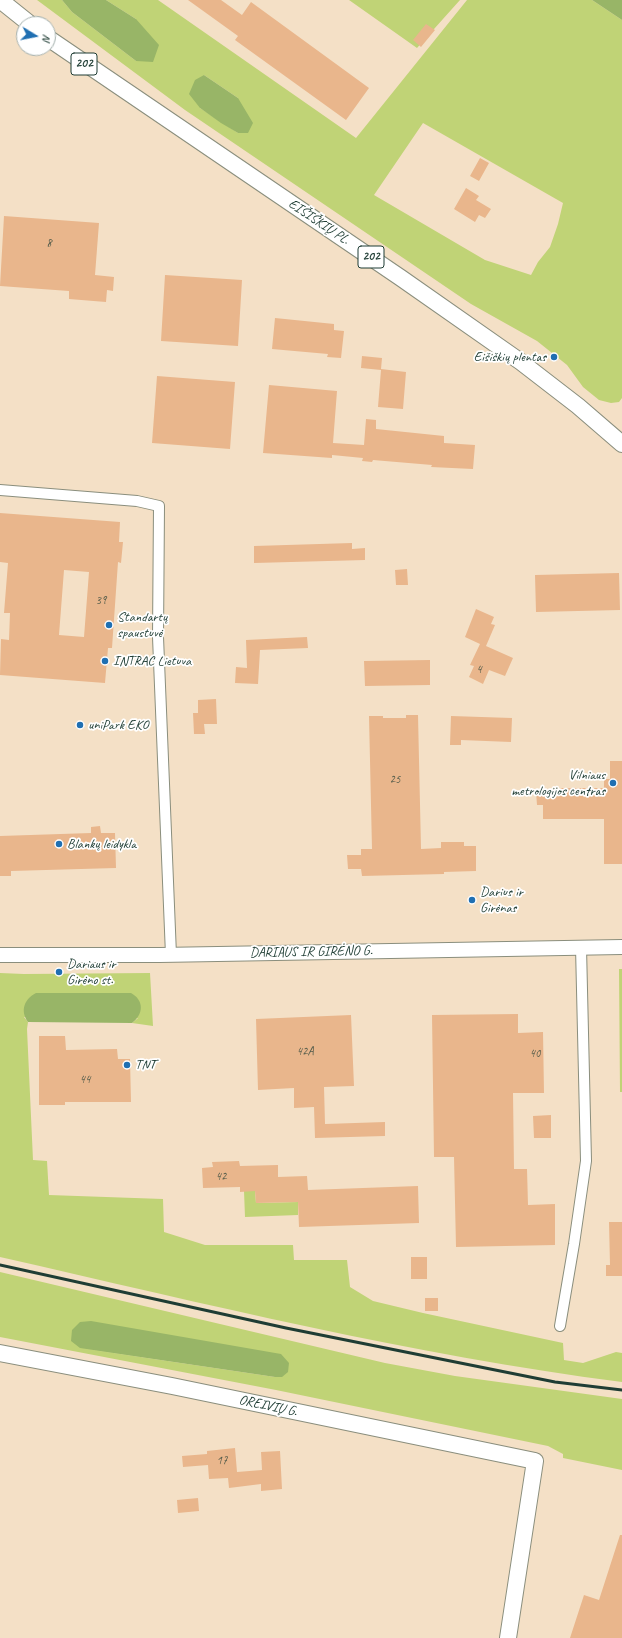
<!DOCTYPE html>
<html>
<head>
<meta charset="utf-8">
<style>
  body { margin:0 }
  #map { position:relative; width:622px; height:1638px; overflow:hidden; background:#f4e0c6; font-family:Caveat,sans-serif }
  canvas { display:block }
  .north { position:absolute; left:16px; top:16px; width:40px; height:40px; box-sizing:border-box; background:#fff; border:1px solid #a5b1ae; border-radius:50%; rotate:100deg; font-size:11px; font-weight:700; line-height:16px; text-align:center; color:#1f3d34 }
  .north::after { content:''; display:block; margin:auto; width:14px; height:18px; background:#1f6fb2; clip-path:polygon(50% 0,100% 100%,50% 72%,0 100%) }
</style>
</head>
<body>
<div id="map">
<canvas width="622" height="1638"></canvas>
<div class="north">N</div>
</div>
<script>
const ctx = document.querySelector('canvas').getContext('2d');
ctx.lineJoin = 'round';
function paint(path, color) { ctx.fillStyle = color; ctx.fill(path, 'evenodd'); }
function stroke(path, color, width, dash) { ctx.strokeStyle = color; ctx.lineWidth = width; ctx.lineCap = dash ? 'butt' : 'round'; ctx.setLineDash(dash || []); ctx.stroke(path); }
function write(font, color, halo, rows, align = 'center') {
  ctx.font = font + ' Caveat,sans-serif'; ctx.lineWidth = 3.5; ctx.setLineDash([]); ctx.textBaseline = 'middle'; ctx.strokeStyle = halo; ctx.fillStyle = color; for (const [text, x, y, turn = 0] of rows) {
    ctx.save(); ctx.translate(x, y); ctx.rotate((+turn || 0) * Math.PI / 180); ctx.textAlign = isNaN(turn) ? turn : align; if (halo) ctx.strokeText(text, 0, 0); ctx.fillText(text, 0, 0); ctx.restore();
  }
}
const green = new Path2D(`
  M37 0H62L72 12 136 61V19L106 0H158L356 138 467 0H592L622 20V398L619 402 611 403 599 400 583 387 567 365 537 341 471 304 185 110ZM204 75 238 98V133L200 108ZM423 123 563 203 558 224 550 247 538 262 531 275 485 260 374 195Z
  M349 0H460L417 48Z
  M619 969H622V1092H620Z
  M0 973 24 974 150 973 153 1026 132 1023 138 1018 24 1017 28 1022 27 1029 33 1160 47 1161 49 1195 163 1199 164 1232 205 1245H293L294 1260H347L350 1287 373 1301 423 1313 563 1343 564 1360 583 1363 616 1352 622 1353V1382C412 1355 206 1304 0 1257Z
  M244 1191H255L256 1203 298 1202V1215L245 1217Z
  M0 1272 385 1363 455 1376 622 1399V1470L563 1458V1454L548 1446 276 1390 0 1337ZM80 1348 282 1377H275Z`);
const forest = new Path2D(`
  M62 0H106L136 19 159 45 153 62 136 61 72 12Z
  M592 0H622V20Z
  M204 75 238 98 253 123 248 133H238L221 123 200 108 189 94 195 80Z
  M36 993H131C144 1000 144 1014 132 1023L28 1022C20 1011 24 999 36 993Z
  M91 1321 281 1354 289 1363 288 1372 282 1377H275L80 1348 71 1341 72 1330 80 1322Z`);
const building = new Path2D(`
  M188 0H221L242 15 251 2 369 88 346 120 235 40 238 36Z
  M426 24 435 30 421 47 413 40Z
  M480 158 489 163 479 181 470 176Z
  M466 188 479 196 476 200 491 209 485 218 479 215 475 222 454 209Z
  M4 216 99 223 95 275 114 277 113 291 107 290 106 302 69 299V291L0 286Z
  M165 275 242 280 238 346 161 341Z
  M275 318 334 324V330L344 331 341 358 327 357 328 354 272 349Z
  M362 356 382 358 381 369 406 372 403 409 378 407 381 370 361 368Z
  M157 376 235 382 230 449 152 443Z
  M269 385 337 391 333 443 364 445 366 419 376 420V429L444 436V443L475 445 473 469 431 467 432 465 373 460 372 462 362 461 363 458 332 455V458L263 453Z
  M0 513 120 522 119 542H123L121 563 118 562 112 648H108L105 683 0 675 1 639 9 640 10 613H4L8 563 0 562ZM64 570 89 572 84 637 59 635Z
  M352 543V549L365 548V560L254 563V546Z
  M407 569 408 585H396L395 570Z
  M619 573 620 610 536 612 535 575Z
  M476 609 494 617 491 624 495 625 486 646 513 658 505 676 489 670 483 684 469 677 474 666 470 665 480 644 465 637Z
  M307 637 308 648 260 650 258 684 235 683 236 667 247 668 246 640Z
  M430 660V685L365 686 364 661Z
  M216 699 217 724H204L205 734H194L193 713H198V700Z
  M406 715H418L421 849 441 848V842H464V846H476V871L444 872V874L362 876 361 869H348L347 855H361V849H372L369 716H383V718H406Z
  M451 716 512 718 511 742 461 740V745H450Z
  M610 761H622V864H604V819H543V805H537L536 792H560V788H604V779H610Z
  M100 826 101 833H115L116 868 11 871V876H0V836L91 833V827Z
  M518 1014V1033L543 1032 544 1093H513L514 1169H527L528 1205 555 1204V1245L456 1247 454 1157H434L432 1015Z
  M351 1015 354 1086 324 1087 325 1124 385 1122V1136L315 1138 314 1107 294 1108V1088L258 1090 256 1019Z
  M39 1036H65L66 1050 117 1049 118 1059H130L131 1102H65V1105H39Z
  M551 1115V1138H534L533 1116Z
  M239 1161 240 1166 278 1165V1177L307 1176 308 1190 418 1186 419 1223 299 1227 298 1202 256 1203 255 1191 240 1192V1187L203 1188 202 1168 213 1167 212 1162Z
  M609 1222H622V1276H606V1265H610Z
  M411 1257H427V1279H411Z
  M425 1298H438V1311H425Z
  M235 1448 237 1472 262 1470 261 1452 280 1451 282 1489 261 1491V1484L229 1488 228 1478 209 1479 208 1465 183 1467 182 1456 207 1454V1451Z
  M198 1498 199 1511 178 1513 177 1500Z
  M620 1535H622V1638H570L584 1595 599 1600Z`);
const street = new Path2D(`
  M0 490 137 501 159 506 158 637 171 955
  M560 1326 574 1244 586 1161 581 947`);
const secondary = new Path2D(`
  M0 955H160L622 947`);
const primary = new Path2D(`
  M0 0 30 24
  M48 38 401 278 521 362 578 406 622 444
  M0 1353 172 1386 535 1461 508 1638`);
const rail = new Path2D(`
  M0 1265 286 1328 555 1382 622 1390`);
const markers = [
  [554,357,4,"#1f6fb2"],
  [109,625,4,"#1f6fb2"],
  [105,661,4,"#1f6fb2"],
  [80,725,4,"#1f6fb2"],
  [613,783,4,"#1f6fb2"],
  [59,844,4,"#1f6fb2"],
  [472,900,4,"#1f6fb2"],
  [59,972,4,"#1f6fb2"],
  [127,1065,4,"#1f6fb2"]
];
const numberNames = [
  ["8",49,244],
  ["39",101,601],
  ["4",479,670],
  ["25",395,780],
  ["42A",305,1052],
  ["40",535,1054],
  ["44",85,1080],
  ["42",221,1177],
  ["17",222,1461]
];
const shields = [
  [84,64,26],
  [371,257,26]
];
const shieldNames = [
  ["202",84,64],
  ["202",371,257]
];
const streetNames = [
  ["EIŠIŠKIŲ PL.",319,222,34],
  ["DARIAUS IR GIRĖNO G.",311,952,-1],
  ["OREIVIŲ G.",268,1406,12]
];
const poiNames = [
  ["Eišiškių plentas",546,357,"right"],
  ["Standartų",117,617],
  ["spaustuvė",117,633],
  ["INTRAC Lietuva",113,661],
  ["uniPark EKO",88,725],
  ["Vilniaus",605,775,"right"],
  ["metrologijos centras",605,791,"right"],
  ["Blankų leidykla",67,844],
  ["Darius ir",480,892],
  ["Girėnas",480,908],
  ["Dariaus ir",67,964],
  ["Girėno st.",67,980],
  ["TNT",135,1065]
];
paint(green, '#c0d376');
paint(forest, '#98b567');
paint(building, '#e9b68c');
stroke(street, '#8a8e7d', 12);
stroke(secondary, '#8a8e7d', 16);
stroke(primary, '#8a8e7d', 18);
stroke(street, '#fff', 10);
stroke(secondary, '#fff', 14);
stroke(primary, '#fff', 16);
stroke(rail, '#1f3d34', 3);
for (const [x, y, r, color] of markers) { const dot = new Path2D(); dot.arc(x, y, r, 0, 2 * Math.PI); ctx.fillStyle = color; ctx.fill(dot); stroke(dot, '#fff', 1.5); }
write('12px', '#525b4a', null, numberNames);
for (const [x, y, w] of shields) { const box = new Path2D(); box.roundRect(x - w / 2, y - 11, w, 22, 3); ctx.fillStyle = '#fff'; ctx.fill(box); stroke(box, '#1f3d34', 1); }
write('bold 13px', '#1f3d34', null, shieldNames);
write('14px', '#1f3d34', '#fff', streetNames);
write('14px', '#1f3d34', '#fff', poiNames, 'left');
</script>
</body>
</html>
